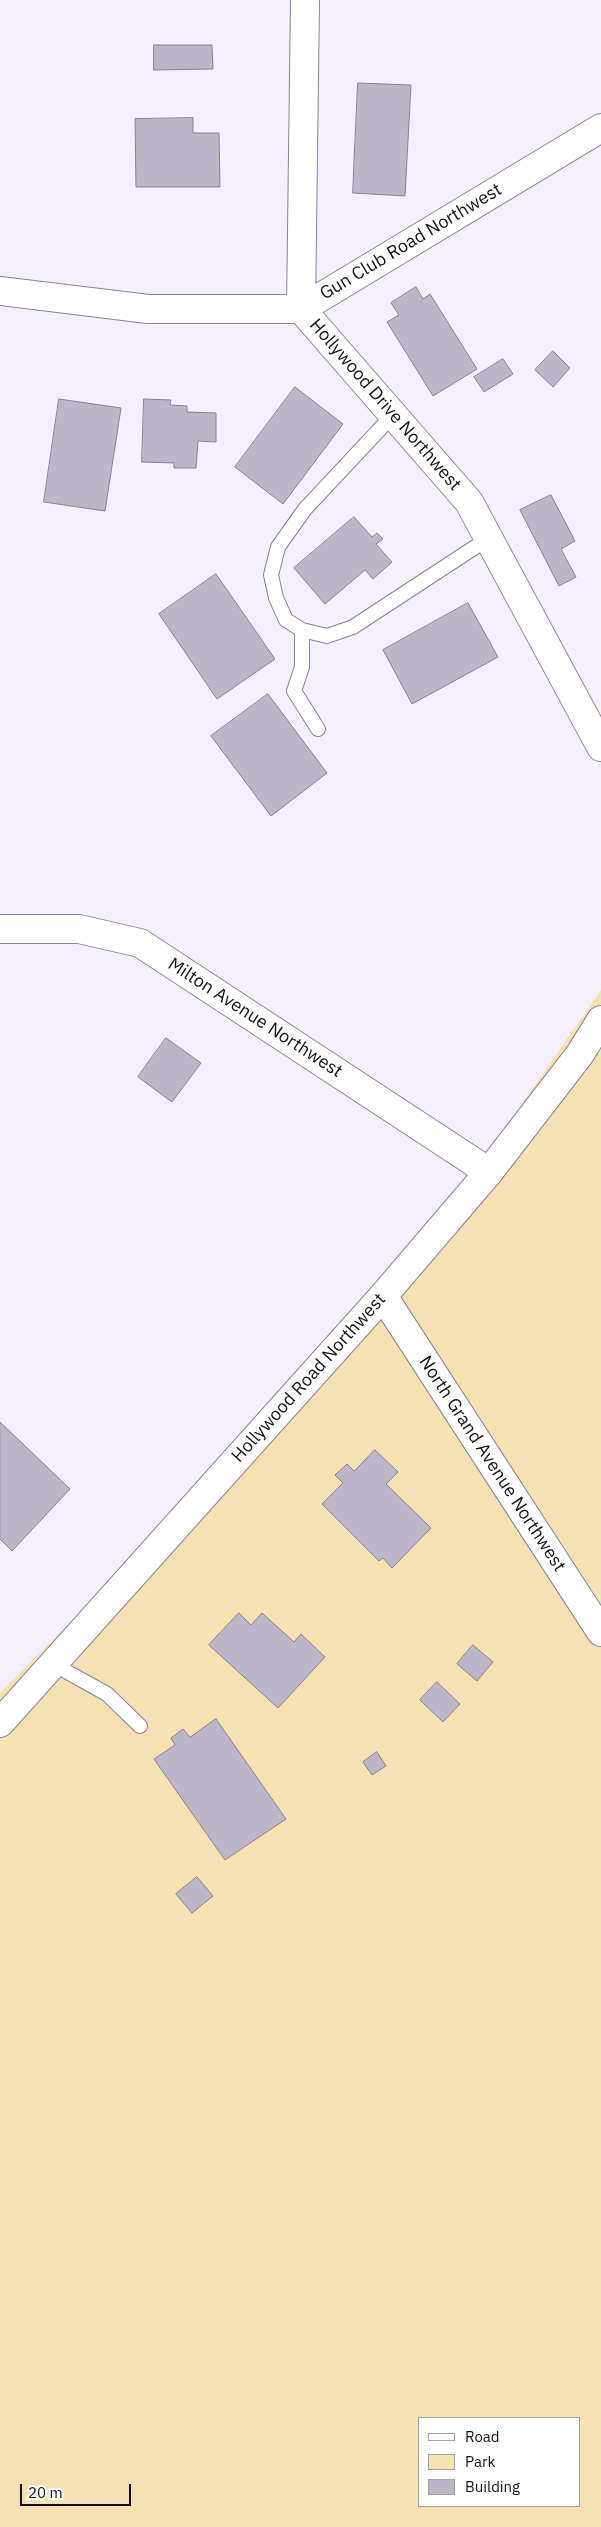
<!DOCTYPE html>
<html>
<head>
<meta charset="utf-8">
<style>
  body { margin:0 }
  #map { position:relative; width:601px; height:2527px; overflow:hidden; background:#f5efff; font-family:"IBM Plex Sans",sans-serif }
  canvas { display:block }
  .legend { position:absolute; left:418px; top:2417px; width:162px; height:90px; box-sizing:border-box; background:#fff; border:1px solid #a09fa2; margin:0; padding:6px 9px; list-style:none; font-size:15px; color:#121016 }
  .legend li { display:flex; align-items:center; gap:10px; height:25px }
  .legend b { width:25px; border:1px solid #a09fa2 }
  .scale { position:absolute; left:20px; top:2484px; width:111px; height:22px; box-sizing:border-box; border:2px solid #121016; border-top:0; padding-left:6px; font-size:15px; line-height:18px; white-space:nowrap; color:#121016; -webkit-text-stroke:4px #fff; paint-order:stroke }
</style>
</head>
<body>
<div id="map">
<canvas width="601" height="2527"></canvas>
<ul class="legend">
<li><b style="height:6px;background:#fff"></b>Road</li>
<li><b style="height:14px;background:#f5e1b1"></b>Park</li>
<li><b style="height:14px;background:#bdb6c9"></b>Building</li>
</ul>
<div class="scale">20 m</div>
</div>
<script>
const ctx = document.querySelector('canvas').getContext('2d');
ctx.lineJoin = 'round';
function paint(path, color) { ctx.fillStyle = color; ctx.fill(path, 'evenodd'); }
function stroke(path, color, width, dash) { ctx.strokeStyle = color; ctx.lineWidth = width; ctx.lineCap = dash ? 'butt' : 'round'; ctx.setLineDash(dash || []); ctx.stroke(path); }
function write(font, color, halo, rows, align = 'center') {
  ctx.font = font + ' "IBM Plex Sans",sans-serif'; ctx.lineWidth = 4; ctx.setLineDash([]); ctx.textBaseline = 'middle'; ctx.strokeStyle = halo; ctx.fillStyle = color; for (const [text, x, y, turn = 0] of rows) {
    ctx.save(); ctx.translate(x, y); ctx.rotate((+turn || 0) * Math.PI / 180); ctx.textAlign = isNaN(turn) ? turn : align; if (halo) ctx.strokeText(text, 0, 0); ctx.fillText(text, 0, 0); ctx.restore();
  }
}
const green = new Path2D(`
  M601 990V2527H0V1693L376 1314ZM420 2418H580V2506H420Z`);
const building = new Path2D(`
  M154 45H212L213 69 154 70Z
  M358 83 411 85 405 196 353 193Z
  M193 118V133H219L220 187H136L135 119Z
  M416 287 423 299 430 294 477 369 433 396 387 322 399 315 391 303Z
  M553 351 570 368 553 387 535 370Z
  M503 359 513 374 484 392 474 377Z
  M295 387 343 424 283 504 235 467Z
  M59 399 121 408 105 511 44 502Z
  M144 399 171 400 170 405 187 406V412L216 413V442L198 441 196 468H174V463L142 462Z
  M551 495 575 541 561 549 576 577 559 586 520 510Z
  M354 517 372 537 377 533 383 539 376 544 392 562 373 579 365 570 325 604 294 568Z
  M216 574 275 659 217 699 159 614Z
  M468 603 498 657 412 704 383 650Z
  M268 694 327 773 271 816 211 736Z
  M166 1038 201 1063 172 1102 138 1077Z
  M0 1422 70 1489 12 1551 0 1539Z
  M375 1450 398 1472 386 1484 431 1528 392 1568 383 1558 379 1561 322 1504 343 1483 335 1475 347 1464 354 1471Z
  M239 1613 251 1625 262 1613 294 1642 301 1634 325 1657 278 1708 209 1645Z
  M473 1645 493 1662 477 1681 457 1664Z
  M437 1682 460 1704 443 1722 420 1700Z
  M216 1719 286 1819 225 1860 154 1759 175 1745 171 1738 183 1729 190 1737Z
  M377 1752 386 1766 372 1775 363 1762Z
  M197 1877 213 1896 192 1913 176 1894Z`);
const lane = new Path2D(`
  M393 415 305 509 278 547 271 575 276 598 286 620 302 630 327 636 353 627 489 538
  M302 630V667L294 691 318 729
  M53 1664 107 1694 140 1726`);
const street = new Path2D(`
  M305 0 301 309 469 502 601 747
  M0 291 148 309H301L601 128
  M0 929H79L140 943 489 1172
  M383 1296 601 1632`);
const secondary = new Path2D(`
  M0 1723 383 1296 489 1172 580 1054 601 1020`);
const streetNames = [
  ["Gun Club Road Northwest",411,242,-31],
  ["Hollywood Drive Northwest",385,405,49],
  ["Milton Avenue Northwest",255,1018,33],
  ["Hollywood Road Northwest",309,1378,-48],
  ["North Grand Avenue Northwest",492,1464,57]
];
paint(green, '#f5e1b1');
paint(building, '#bdb6c9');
stroke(building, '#878192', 1);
stroke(lane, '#8a8395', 16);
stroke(street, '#8a8395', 30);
stroke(secondary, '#8a8395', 30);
stroke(lane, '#fff', 14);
stroke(street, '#fff', 28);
stroke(secondary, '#fff', 28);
write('18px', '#121016', '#fff', streetNames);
</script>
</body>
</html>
